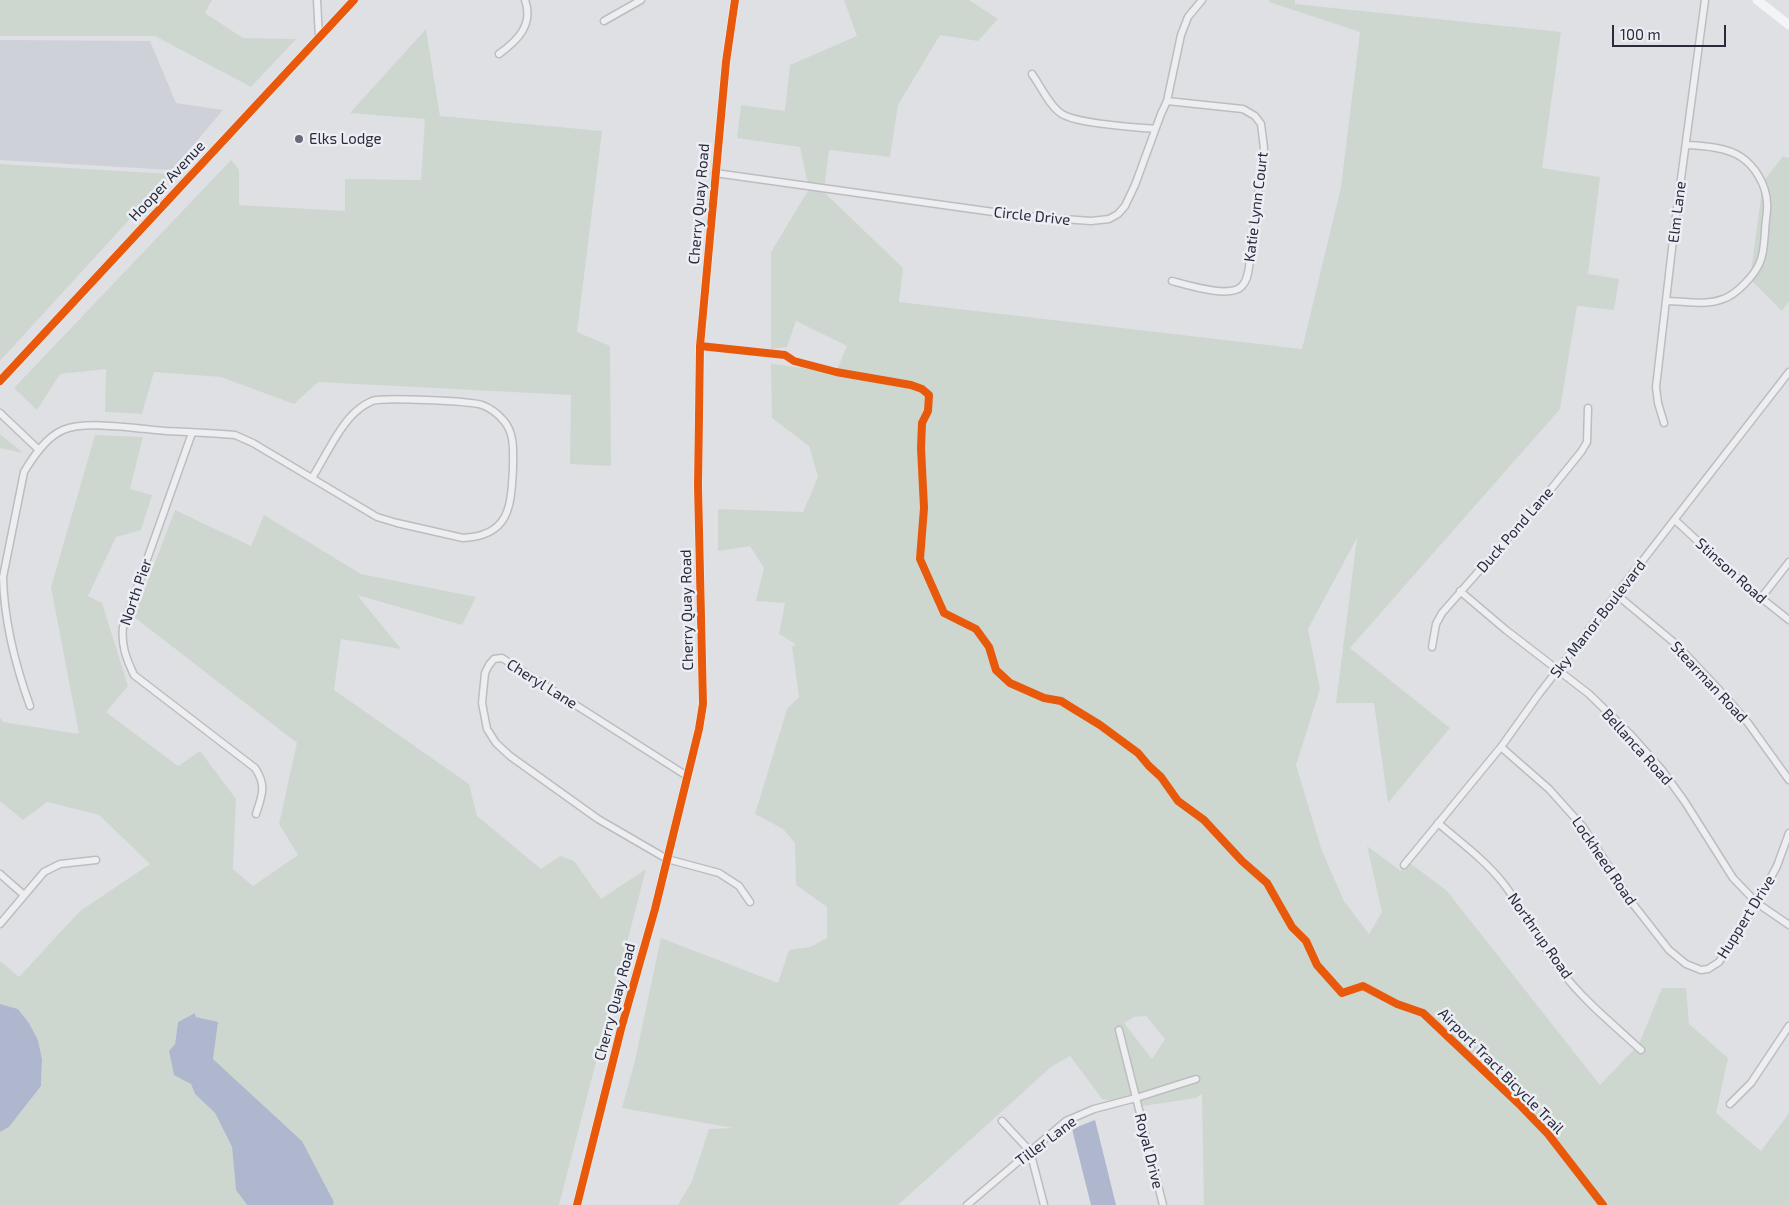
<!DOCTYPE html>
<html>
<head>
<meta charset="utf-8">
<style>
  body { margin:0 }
  #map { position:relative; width:1789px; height:1205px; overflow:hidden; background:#dfe0e4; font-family:"Exo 2",sans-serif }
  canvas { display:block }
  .scale { position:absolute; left:1612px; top:25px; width:114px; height:22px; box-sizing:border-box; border:2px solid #272b3c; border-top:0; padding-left:6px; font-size:15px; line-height:18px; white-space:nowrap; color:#272b3c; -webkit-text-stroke:4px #eceef4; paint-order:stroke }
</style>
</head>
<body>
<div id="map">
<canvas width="1789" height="1205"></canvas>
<div class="scale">100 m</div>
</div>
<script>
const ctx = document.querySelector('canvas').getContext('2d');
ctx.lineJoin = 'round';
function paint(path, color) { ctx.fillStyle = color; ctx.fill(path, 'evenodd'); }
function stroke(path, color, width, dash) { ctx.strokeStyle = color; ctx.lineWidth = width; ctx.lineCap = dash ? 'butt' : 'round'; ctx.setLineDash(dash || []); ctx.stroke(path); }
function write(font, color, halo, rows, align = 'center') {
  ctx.font = font + ' "Exo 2",sans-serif'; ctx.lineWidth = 5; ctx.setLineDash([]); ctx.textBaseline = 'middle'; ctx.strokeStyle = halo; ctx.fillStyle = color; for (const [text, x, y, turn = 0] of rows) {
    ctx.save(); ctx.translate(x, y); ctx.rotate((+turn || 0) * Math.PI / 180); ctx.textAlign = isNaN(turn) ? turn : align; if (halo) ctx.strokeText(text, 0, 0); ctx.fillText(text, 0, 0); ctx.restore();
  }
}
const built = new Path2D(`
  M0 40 150 41 176 103 223 110 172 170 0 160Z`);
const green = new Path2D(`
  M0 0H212L205 13 243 38 296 39 251 87 155 36H0Z
  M844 0H969L998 19 978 41 940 35 898 105 890 157 829 150 824 192 903 268 899 302 1302 349 1341 187 1360 32 1269 2V0H1295V4L1561 32 1542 168 1600 177 1588 274 1619 279 1614 310 1577 306 1560 409 1350 648 1450 728 1388 803 1374 703H1336L1357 538 1308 629 1320 689 1296 765 1322 851 1344 901 1369 934 1382 912 1367 846 1401 871 1404 865 1410 863 1447 891 1600 1085 1639 1044 1662 988H1686L1689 1024 1728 1058 1716 1113 1761 1151 1789 1113V1205H1204L1202 1094 1196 1098 1143 1106 1102 1099 1070 1056 1051 1067 898 1205H678L692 1181 709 1129 733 1128 622 1108 635 1060 661 938 778 983 789 950 810 947 827 938V907L796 885 795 843 783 829 755 814 787 709 799 697 792 646H795L794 643 779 634 785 603 756 601 764 568 750 546 718 551V509L803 512 818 477 809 446 772 418 771 364 836 372 847 346 796 321 787 347 771 349V252L809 189 800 147 737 138 741 105 785 111 790 65 857 36ZM1146 1016 1165 1039 1152 1059 1124 1023 1134 1017Z
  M426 29 440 116 602 131 577 332 610 346 611 466 570 464 571 395 318 382 294 404 221 377 154 372 142 414 105 412 106 369 60 374 37 410 14 388 231 160 239 170V205L345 211V179L421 180 425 119 350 113Z
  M1783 156 1789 158V301L1782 311 1750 279 1763 182Z
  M0 164 171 174 0 361Z
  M0 434 23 453 0 448Z
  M95 435 143 437 130 489 152 495 141 530 116 537 88 596 102 603 128 686 106 712 178 766 200 751 236 799 233 869 253 886 298 855 279 824 297 743 134 617 175 510 251 546 264 515 361 574 476 597 462 625 357 595 401 649 341 639 334 690 469 784 477 816 541 869 560 856 574 861 601 899 646 869 559 1205H333L334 1202 302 1141 213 1059 195 1013 178 1022 175 1044 195 1094 215 1113 232 1147 236 1190 247 1205H0V1132L9 1127 41 1086 42 1059 38 1040 29 1023 18 1009 0 1004V961L19 977 80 911 150 864 99 815 47 802 23 820 0 801V717L3 722 79 734 51 587Z`);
const water = new Path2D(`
  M0 1004 18 1009 29 1023 38 1040 42 1059 41 1086 9 1127 0 1132Z
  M195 1013 196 1017 218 1022 213 1059 302 1141 334 1202 333 1205H247L236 1190 232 1147 215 1113 195 1094 191 1084 174 1075 169 1051 175 1044 178 1022Z
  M1095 1120 1116 1205H1091L1072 1129Z`);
const street = new Path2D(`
  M317 0 319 38
  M604 21 641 0
  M499 54C517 41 534 25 525 0
  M1032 74C1040 85 1050 107 1062 114 1078 124 1134 127 1155 129
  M1167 101 1243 109 1255 116 1261 124 1264 148 1249 267C1248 274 1247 281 1242 286 1231 299 1187 285 1172 281
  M715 173 1022 216 1091 221 1109 219 1118 214 1125 206 1135 185 1161 114 1167 101 1181 35 1188 17 1202 0
  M1666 301C1684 301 1706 306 1723 299 1736 295 1755 275 1760 262 1764 253 1764 242 1765 232 1765 222 1768 211 1767 202 1766 185 1755 166 1741 157 1726 147 1703 146 1686 145
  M0 413 39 450
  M1664 423 1658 403 1656 387 1674 231 1705 0
  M192 433 123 627C121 645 126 658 134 675L255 768C267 786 262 795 256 814
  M1675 520 1746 586 1789 620
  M1460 591 1506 630 1589 694 1631 735 1662 770 1685 802 1733 878 1757 903 1789 925
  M1617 595 1677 645 1723 694 1748 723 1789 780
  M1761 598 1789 562
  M1432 647 1436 624 1442 613 1551 489 1581 452 1587 442 1588 408
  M30 706C16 667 4 619 3 577L24 472C33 457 46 437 63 430 86 420 140 429 166 431 189 432 212 433 235 435L253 443 377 517 397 523 463 538C510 536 511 506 513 468 513 452 515 434 504 421 498 414 491 408 482 405 470 401 383 397 372 401 368 403 362 406 359 409 341 422 324 459 312 478
  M1501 747 1549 789 1583 827 1633 904 1669 950 1686 964 1701 970 1708 969 1719 962 1757 903 1777 866 1789 833
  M687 776 502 658 494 659 489 665 485 673 482 703 487 729 496 743 510 756 598 819 667 859 719 873 739 886 750 902
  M1438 823C1460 842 1485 860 1503 883 1525 911 1540 944 1562 972 1584 1001 1614 1025 1641 1050
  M1404 865 1501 747 1539 694 1789 372
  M0 874 24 895
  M0 924 44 872 60 864 96 860
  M1119 1030 1163 1205
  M1730 1104 1751 1083 1789 1026
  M1002 1121 1030 1151 1044 1205
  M967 1205 1066 1121 1094 1109 1136 1098 1196 1079`);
const secondary = new Path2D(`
  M1757 0 1789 25
  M0 381 354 0
  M577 1205 621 1029 655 909 699 729 703 704 698 486 700 346 726 62 735 0`);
const cycleway = new Path2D(`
  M700 346 785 355 794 361 836 372 911 385 922 389 929 395 928 411 922 423 921 448 924 508 920 559 944 613 976 629 989 647 996 670 1010 683 1044 698 1061 701 1069 706 1100 725 1138 753 1149 766 1161 777 1178 801 1204 820 1242 861 1267 883 1292 927 1306 941 1317 965 1342 993 1363 986 1397 1004 1423 1013 1518 1103 1548 1134 1603 1205
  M0 381 354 0
  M577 1205 621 1029 655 909 699 729 703 704 698 486 700 346 726 62 735 0`);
const markers = [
  [299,139,5,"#676a77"]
];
const poiNames = [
  ["Elks Lodge",309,139]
];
const streetNames = [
  ["Hooper Avenue",167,181,-47],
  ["Cherry Quay Road",699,204,-85],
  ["Katie Lynn Court",1256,207,-83],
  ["Elm Lane",1677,212,-83],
  ["Circle Drive",1032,216,6],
  ["Duck Pond Lane",1515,530,-49],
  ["Stinson Road",1731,571,42],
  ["North Pier",136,592,-71],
  ["Cherry Quay Road",687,610,-91],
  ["Sky Manor Boulevard",1598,619,-52],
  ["Stearman Road",1709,682,47],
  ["Cheryl Lane",542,684,32],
  ["Bellanca Road",1637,747,48],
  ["Lockheed Road",1604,861,56],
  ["Huppert Drive",1746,917,-58],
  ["Northrup Road",1540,936,55],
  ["Cherry Quay Road",615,1002,-75],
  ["Airport Tract Bicycle Trail",1501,1071,45],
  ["Tiller Lane",1046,1141,-37],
  ["Royal Drive",1149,1151,76]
];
paint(built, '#cfd1d8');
paint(green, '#ced7cf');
paint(water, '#aeb7ce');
stroke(street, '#bcbdc1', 9);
stroke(street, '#eeeef1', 6);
stroke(secondary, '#f3f4f5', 9);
stroke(cycleway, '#e8590c', 8);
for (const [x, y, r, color] of markers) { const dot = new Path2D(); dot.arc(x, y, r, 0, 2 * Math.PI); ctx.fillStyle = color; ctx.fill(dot); stroke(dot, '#eceef4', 2); }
write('15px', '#272b3c', '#eceef4', poiNames, 'left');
write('15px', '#272b3c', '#eceef4', streetNames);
</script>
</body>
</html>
